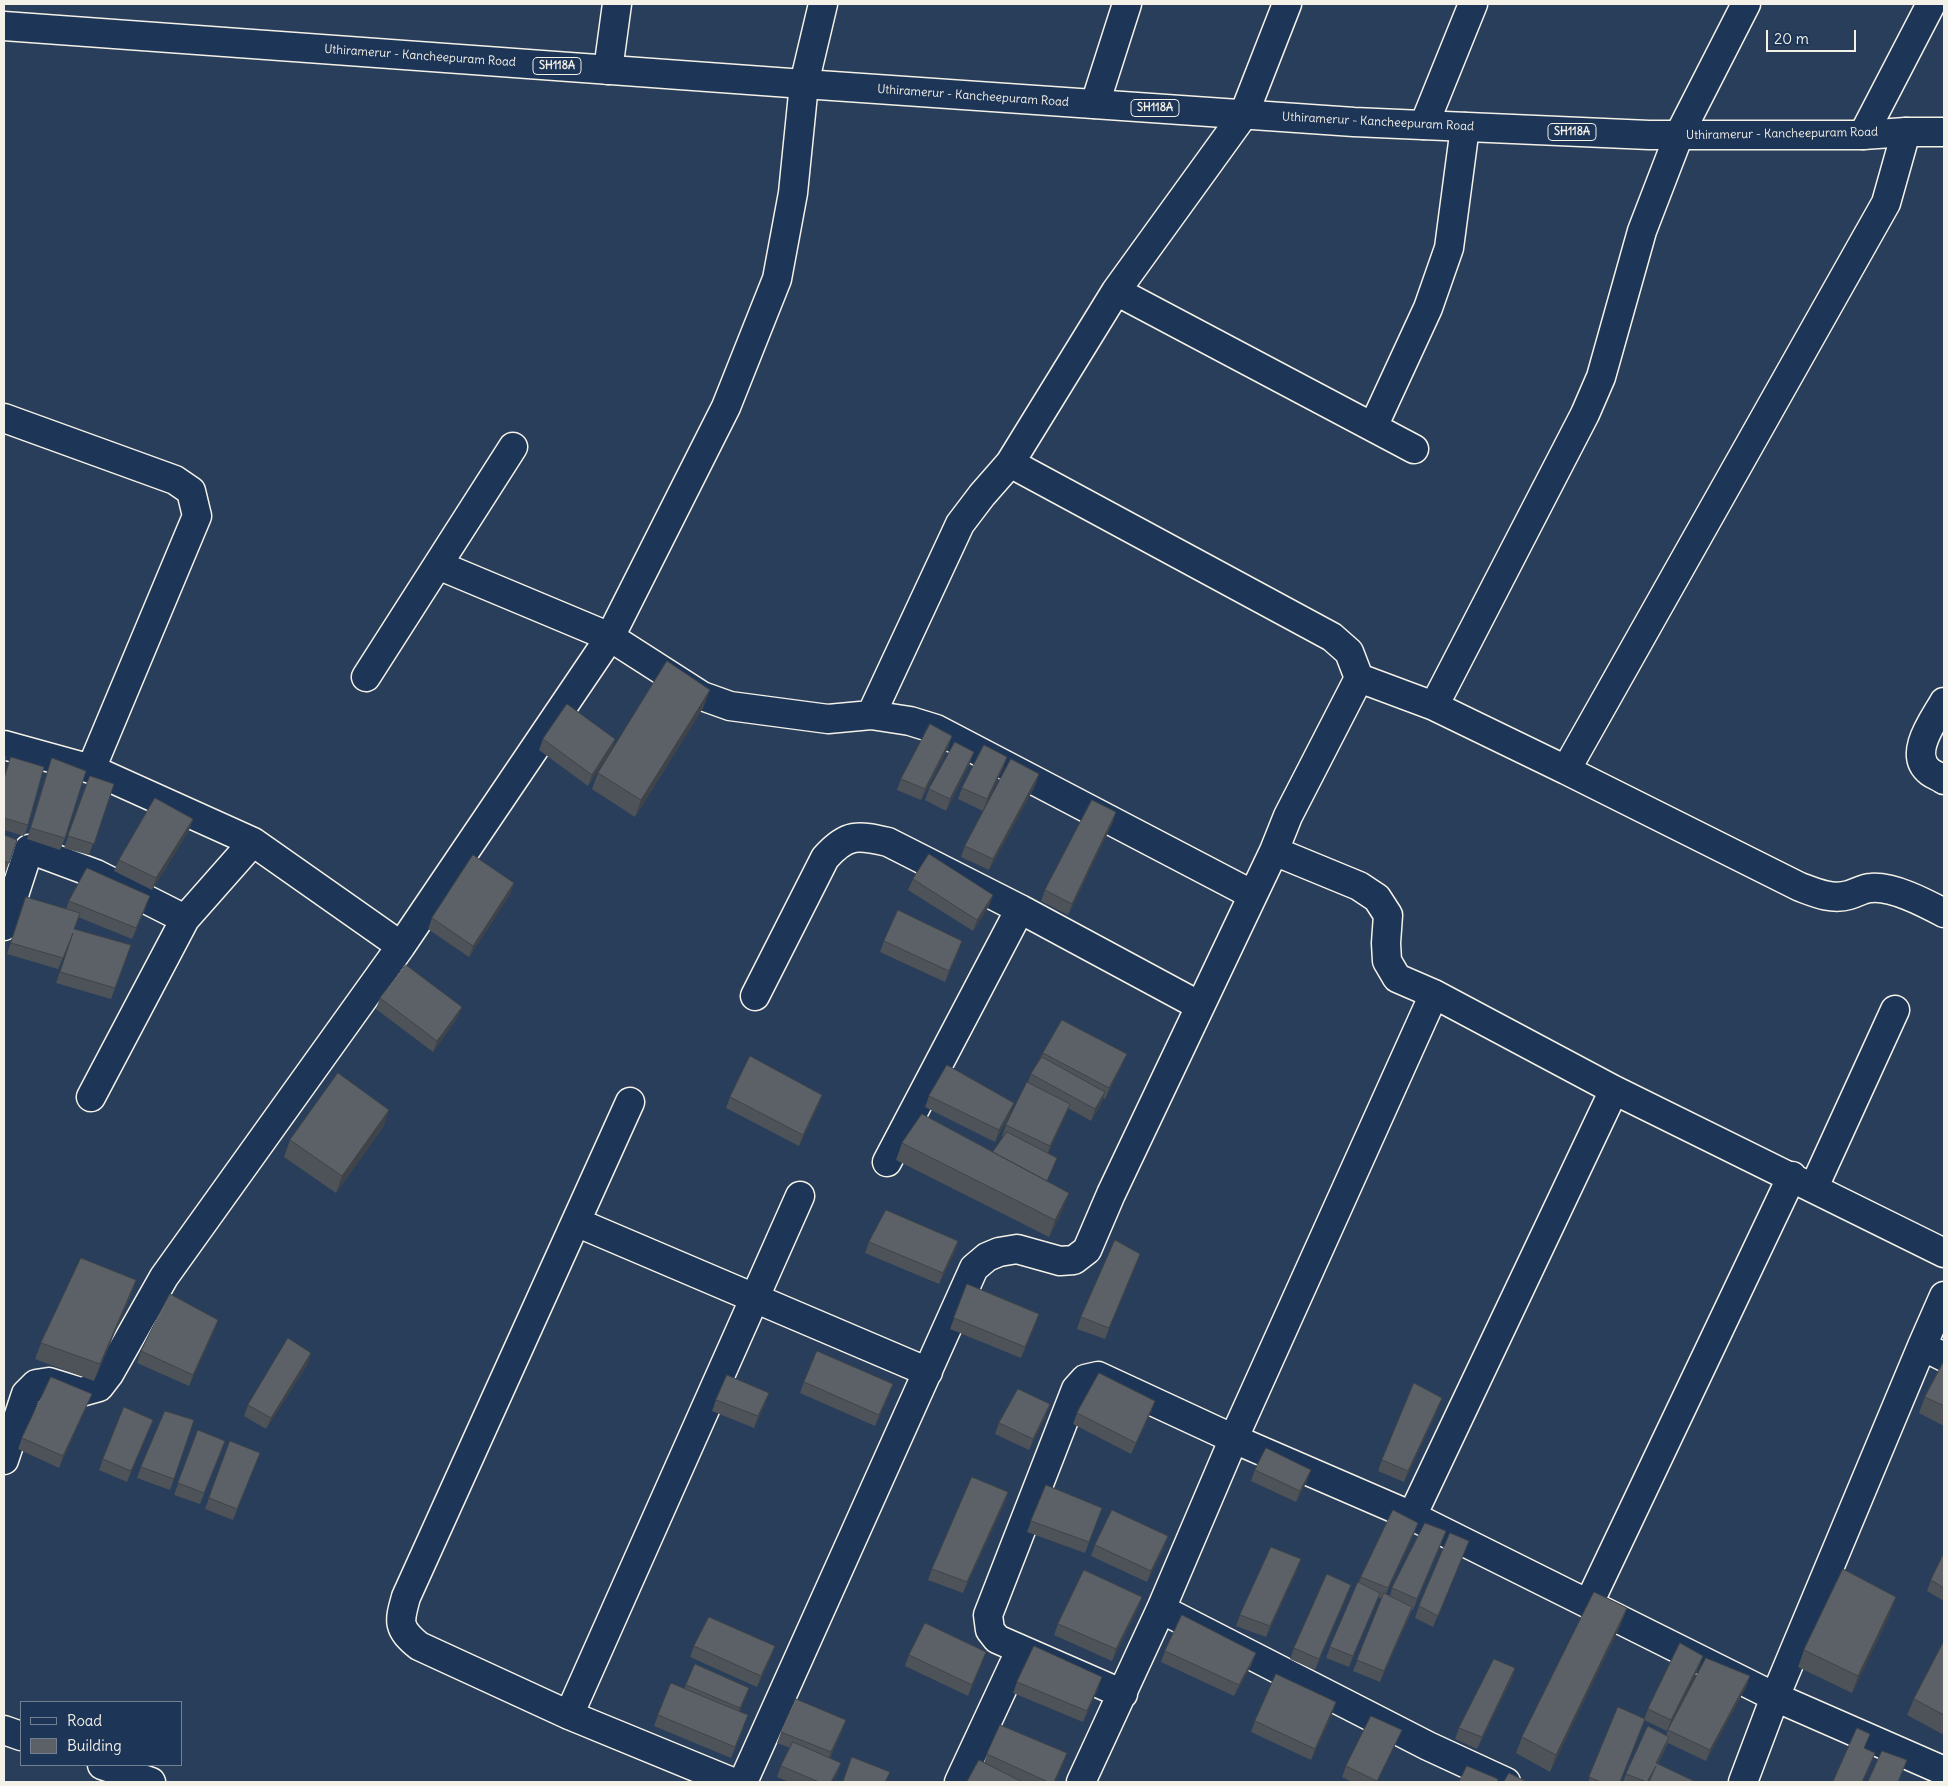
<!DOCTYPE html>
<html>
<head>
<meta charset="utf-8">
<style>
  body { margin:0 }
  #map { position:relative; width:1948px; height:1786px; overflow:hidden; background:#293e5a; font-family:Delius,sans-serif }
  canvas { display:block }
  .frame { position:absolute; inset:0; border:5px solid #f4f1e8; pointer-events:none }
  .legend { position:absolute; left:20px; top:1701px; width:162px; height:65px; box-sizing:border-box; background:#1d3557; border:1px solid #738091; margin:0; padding:6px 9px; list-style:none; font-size:15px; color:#f4f1e8 }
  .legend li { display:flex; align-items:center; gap:10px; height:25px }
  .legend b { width:25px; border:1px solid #738091 }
  .scale { position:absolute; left:1766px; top:30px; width:90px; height:22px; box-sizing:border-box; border:2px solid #f4f1e8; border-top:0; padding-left:6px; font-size:15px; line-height:18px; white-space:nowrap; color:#f4f1e8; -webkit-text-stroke:4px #1d3557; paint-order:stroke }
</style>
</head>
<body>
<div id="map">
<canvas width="1948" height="1786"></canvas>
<div class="frame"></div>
<ul class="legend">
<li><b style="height:6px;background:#1d3557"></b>Road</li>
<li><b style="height:14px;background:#5b6167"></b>Building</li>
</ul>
<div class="scale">20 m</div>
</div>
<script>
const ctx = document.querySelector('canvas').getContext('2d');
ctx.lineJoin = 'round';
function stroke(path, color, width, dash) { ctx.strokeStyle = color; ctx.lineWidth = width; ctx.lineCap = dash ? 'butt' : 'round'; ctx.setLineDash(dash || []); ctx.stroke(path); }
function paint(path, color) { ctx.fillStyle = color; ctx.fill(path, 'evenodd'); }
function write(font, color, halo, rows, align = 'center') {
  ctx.font = font + ' Delius,sans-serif'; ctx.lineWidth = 4; ctx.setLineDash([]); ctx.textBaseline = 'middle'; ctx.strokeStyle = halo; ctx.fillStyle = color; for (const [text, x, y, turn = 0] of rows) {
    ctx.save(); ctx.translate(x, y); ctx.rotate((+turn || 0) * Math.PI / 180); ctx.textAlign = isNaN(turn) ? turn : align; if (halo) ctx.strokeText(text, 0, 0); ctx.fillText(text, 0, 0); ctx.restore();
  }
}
const minor = new Path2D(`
  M608 70 617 4
  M1095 104 1127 4
  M1424 125 1473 4
  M1863 135 1931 4
  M1116 291 1414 449
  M4 418 175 480 191 491 197 516 91 769
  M1373 427 1428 308 1449 248 1465 127
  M1010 463 1332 637 1349 652 1359 678 1288 816 1274 851
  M366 677 513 447
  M1359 678 1434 706 1585 414 1601 377 1642 231 1679 135 1746 4
  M1944 702C1934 720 1907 754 1930 772 1934 775 1940 777 1944 780
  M1434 706 1566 770 1886 203 1906 132
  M871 715 960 524 982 495 1010 463 1116 291 1244 114 1287 4
  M4 745 91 769 253 842 185 919 96 874 29 849 4 926
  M1566 770 1800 887C1816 893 1832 900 1849 895 1856 893 1864 888 1871 888 1893 886 1925 903 1944 913
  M253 842 401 946
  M1253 895 1274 851 1359 886 1377 898 1388 915 1386 943 1387 961 1397 978 1434 994 1614 1090 1944 1253
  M755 996 825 858C847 833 858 835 888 842L1020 909 1200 1006
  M91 1097 185 919
  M630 1102 406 1597C399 1622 397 1628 419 1646L569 1715 732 1782
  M887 1162 1020 909
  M1814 1187 1895 1010
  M576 1222 928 1372
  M1922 1346 1944 1357
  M4 1460 26 1394 36 1384 49 1382 81 1392 99 1387 109 1374 164 1277 401 946 610 637 438 565
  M1412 1516 1614 1090
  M1589 1603 1792 1176
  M1161 1609 1428 1746 1506 1782
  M1123 1694 997 1639 990 1630 988 1615 1076 1389 1085 1379 1098 1376 1234 1439 1412 1516 1775 1697 1922 1346 1944 1296
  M569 1715 800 1196
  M4 1730 21 1736
  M102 1765 151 1782
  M743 1782 974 1268 987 1257 999 1252 1017 1249 1060 1261 1074 1260 1087 1250 1111 1194 1253 895 936 729 910 721 871 715 828 719 730 706 702 696 610 637 726 407 777 279 793 193 804 84 823 4
  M959 1782 1020 1651
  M1081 1782 1161 1609 1237 1431 1434 994
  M1743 1782 1775 1697 1944 1771`);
const major = new Path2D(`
  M4 26 804 84 1354 122 1649 135H1863L1906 132H1944`);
const wall = new Path2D(`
  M704 706 635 817 592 789 598 773Z
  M952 736 948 748 921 800 897 790 901 779Z
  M543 739H615L611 750 588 786 539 750Z
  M11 757 28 825 24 836 4 830V777Z
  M1007 757 1003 768 983 811 958 799 962 788Z
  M52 758 65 838 60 850 27 839Z
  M970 763 946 811 925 800 929 789Z
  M1039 774 1035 786 989 870 961 857 965 846Z
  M90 776 114 784 89 855 64 848Z
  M1116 812 1112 824 1068 915 1041 901 1045 890Z
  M193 819 189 830 152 890 114 871 119 860Z
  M4 835 17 840 5 874H4Z
  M913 879 993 895 989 906 973 931 908 890Z
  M514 883 510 894 469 957 428 929 432 918Z
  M26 897 66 909 69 901 146 907 132 939 78 917 74 929 131 945 111 999 56 983 69 944 58 969 7 954Z
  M884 941 958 952 945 982 880 952Z
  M380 998 462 1007 457 1018 433 1052 376 1009Z
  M1043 1053 1122 1065 1105 1099 1103 1098 1101 1104 1091 1121 1068 1108 1048 1153 1057 1158 1047 1181 1063 1209 1049 1237 896 1160 902 1143 993 1152 1003 1137 1002 1136 1006 1125 1028 1082 1031 1074Z
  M822 1095 818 1106 799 1146 726 1108 730 1097Z
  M929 1096 1010 1114 995 1142 925 1107Z
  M389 1110 383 1127 336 1193 284 1157 290 1140Z
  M958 1241 954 1253 939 1284 865 1253 869 1242Z
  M1140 1254 1105 1339 1077 1329 1081 1317Z
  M136 1280 130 1297 94 1381 35 1359 41 1343Z
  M967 1284 1035 1326 1021 1358 950 1329Z
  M218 1320 214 1331 189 1386 137 1363 141 1351Z
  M311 1353 307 1365 266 1429 244 1416 248 1405Z
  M1944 1361V1426L1919 1413 1925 1397Z
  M804 1382 889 1395 875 1426 800 1393Z
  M716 1400 765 1404 754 1428 712 1411Z
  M1155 1401 1151 1412 1131 1454 1073 1424 1077 1413Z
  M87 1405 59 1468 18 1449 22 1438Z
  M1438 1409 1404 1482 1378 1471 1382 1460Z
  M1046 1415 1029 1450 995 1434 999 1423Z
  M153 1420 127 1482 99 1470 103 1459Z
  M198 1430 221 1452 200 1504 174 1495Z
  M230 1441 260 1453 233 1520 205 1509Z
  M141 1467 174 1479 170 1490 137 1478Z
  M1255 1470 1307 1481 1296 1502 1251 1481Z
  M1008 1492 1004 1504 963 1593 928 1580 932 1569Z
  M1102 1508 1085 1553 1027 1532 1031 1521Z
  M1418 1523 1414 1534 1386 1594 1390 1596 1392 1588 1442 1542 1413 1610H1412L1380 1682 1353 1671 1382 1599 1378 1597 1349 1667 1326 1658 1330 1647 1361 1577Z
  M1469 1541 1433 1627 1415 1618 1419 1606Z
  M1095 1545 1164 1547 1147 1582 1091 1556Z
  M1944 1553V1601L1927 1591 1931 1580Z
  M1297 1570 1266 1637 1236 1626 1240 1615Z
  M1347 1596 1315 1670 1290 1659 1294 1648Z
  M1142 1597 1138 1608 1112 1661 1054 1635 1058 1624Z
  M1627 1608 1621 1624 1550 1772 1516 1753 1522 1737Z
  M1890 1614 1852 1693 1798 1667 1804 1650Z
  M1944 1641V1735L1907 1715 1914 1699Z
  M694 1646H775L771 1657 757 1687 690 1657Z
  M1165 1651 1252 1664 1234 1696 1161 1662Z
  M986 1652 968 1696 905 1666 909 1655Z
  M1703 1656 1699 1667 1667 1731 1644 1720 1620 1782H1588L1618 1707 1644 1719 1648 1709Z
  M695 1664 749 1688 740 1711 744 1726 731 1758 654 1726 658 1715 684 1689Z
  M1515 1668 1511 1680 1477 1749 1455 1739 1459 1728Z
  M1750 1676 1746 1687 1706 1761 1668 1743 1649 1782H1623L1626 1774 1666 1736 1668 1730Z
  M1017 1682 1098 1689 1083 1722 1013 1693Z
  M1336 1702 1332 1714 1311 1760 1251 1732 1255 1721Z
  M846 1720 842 1731 830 1758 841 1763 837 1774 832 1782H789L777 1777 781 1766 790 1748 777 1743 781 1732Z
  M1402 1730 1397 1741 1377 1782H1352L1342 1777 1346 1766Z
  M1067 1753 1055 1782H967L984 1763 987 1754Z`);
const shadedWall = new Path2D(`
  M710 690 704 706 635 817 641 800Z
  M952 736 948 748 921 800 925 789Z
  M615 739 611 750 588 786 592 775Z
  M974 752 970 763 946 811 950 799Z
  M1007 757 1003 768 983 811 987 799Z
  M1039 774 1035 786 989 870 993 859Z
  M1116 812 1112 824 1068 915 1072 904Z
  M193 819 189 830 152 890 156 878Z
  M514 883 510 894 469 957 473 946Z
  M993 895 989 906 973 931 977 920Z
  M962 941 958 952 945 982 949 971Z
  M462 1007 457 1018 433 1052 437 1041Z
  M1127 1054 1122 1065 1105 1099 1109 1088Z
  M1105 1092 1101 1104 1091 1121 1095 1109Z
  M822 1095 818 1106 799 1146 803 1135Z
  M1014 1103 1010 1114 995 1142 999 1130Z
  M1070 1104 1066 1115 1046 1158 1050 1146Z
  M389 1110 383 1127 336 1193 342 1176Z
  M1057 1158 1053 1169 1041 1195 1045 1183Z
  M1069 1193 1063 1209 1049 1237 1055 1220Z
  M958 1241 954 1253 939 1284 943 1273Z
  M1140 1254 1136 1266 1105 1339 1109 1328Z
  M136 1280 130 1297 94 1381 100 1364Z
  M1039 1314 1035 1326 1021 1358 1025 1347Z
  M218 1320 214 1331 189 1386 193 1375Z
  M311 1353 307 1365 266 1429 271 1418Z
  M893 1384 889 1395 875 1426 879 1415Z
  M769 1393 765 1404 754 1428 758 1416Z
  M92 1394 87 1405 59 1468 63 1456Z
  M1442 1398 1438 1409 1404 1482 1408 1471Z
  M1155 1401 1151 1412 1131 1454 1136 1443Z
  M1050 1404 1046 1415 1029 1450 1033 1439Z
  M153 1420 149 1431 127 1482 131 1471Z
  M1311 1470 1307 1481 1296 1502 1300 1491Z
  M1008 1492 1004 1504 963 1593 967 1582Z
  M1418 1523 1414 1534 1384 1599 1388 1588Z
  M1446 1531 1442 1542 1413 1610 1417 1599Z
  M1168 1536 1164 1547 1147 1582 1151 1571Z
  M1301 1559 1297 1570 1266 1637 1270 1626Z
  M1351 1585 1347 1596 1315 1670 1319 1659Z
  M1380 1593 1376 1604 1349 1667 1353 1656Z
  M1142 1597 1138 1608 1112 1661 1116 1649Z
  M1896 1597 1890 1614 1852 1693 1858 1676Z
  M1412 1607 1408 1618 1380 1682 1384 1671Z
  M1627 1608 1621 1624 1550 1772 1556 1755Z
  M775 1646 771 1657 757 1687 761 1676Z
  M986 1652 982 1664 968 1696 972 1685Z
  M1256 1653 1252 1664 1234 1696 1239 1685Z
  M1703 1656 1699 1667 1667 1731 1671 1720Z
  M1515 1668 1511 1680 1477 1749 1482 1737Z
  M1750 1676 1746 1687 1706 1761 1710 1750Z
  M1102 1677 1098 1689 1083 1722 1087 1711Z
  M749 1688 745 1700 736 1719 740 1708Z
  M1336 1702 1332 1714 1311 1760 1315 1749Z
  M846 1720 842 1731 827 1763 831 1752Z
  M1402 1730 1397 1741 1377 1782H1376Z
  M1669 1737 1665 1748 1649 1782H1647L1654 1769Z
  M1067 1753 1063 1765 1055 1782H1054Z
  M1875 1753 1871 1764 1863 1782H1862Z
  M841 1763 837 1774 832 1782H831Z`);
const building = new Path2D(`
  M667 661 710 690 641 800 598 773Z
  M567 704 615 739 592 775 543 739Z
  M930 724 952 736 925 789 901 779Z
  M955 742 974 752 950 799 929 789Z
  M984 745 1007 757 987 799 962 788Z
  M4 756 6 757 4 765Z
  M11 757 44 767 28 825 4 818V779Z
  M52 758 86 771 65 838 31 828Z
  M1011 759 1039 774 993 859 965 846Z
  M90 776 114 784 94 844 68 836Z
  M155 798 193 819 156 878 119 860Z
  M1092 800 1116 812 1072 904 1045 890Z
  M4 835 17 840 9 863 4 861Z
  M929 854 993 895 977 920 913 879Z
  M473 855 514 883 473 946 432 918Z
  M87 868 150 896 136 928 69 901Z
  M26 897 80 913 74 929 131 945 115 988 60 972 73 933 63 958 11 943Z
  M898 910 962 941 949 971 884 941Z
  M406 965 462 1007 437 1041 380 998Z
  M1062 1020 1127 1054 1109 1088 1043 1053Z
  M750 1056 822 1095 803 1135 730 1097Z
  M1042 1057 1105 1092 1095 1109 1031 1074Z
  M947 1065 1014 1103 999 1130 929 1096Z
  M338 1073 389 1110 342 1176 290 1140Z
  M1027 1082 1070 1104 1050 1146 1006 1125Z
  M922 1114 1069 1193 1055 1220 902 1143Z
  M1007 1132 1057 1158 1047 1181 993 1152Z
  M886 1210 958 1241 943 1273 869 1242Z
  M1115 1240 1140 1254 1109 1328 1081 1317Z
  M81 1258 136 1280 100 1364 41 1343Z
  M967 1284 1039 1314 1025 1347 954 1318Z
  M170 1294 218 1320 193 1375 141 1351Z
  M288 1338 311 1353 271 1418 248 1405Z
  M817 1351 893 1384 879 1415 804 1382Z
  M1944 1361V1406L1925 1397Z
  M1099 1373 1155 1401 1136 1443 1077 1413Z
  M727 1375 769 1393 758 1416 716 1400Z
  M51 1377 92 1394 63 1456 22 1438Z
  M1414 1383 1442 1398 1408 1471 1382 1460Z
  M1018 1389 1050 1404 1033 1439 999 1423Z
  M124 1407 153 1420 131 1471 103 1459Z
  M165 1411 194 1420 174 1479 141 1467Z
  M198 1430 225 1441 204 1493 178 1483Z
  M230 1441 260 1453 237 1509 209 1498Z
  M1266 1448 1311 1470 1300 1491 1255 1470Z
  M972 1477 1008 1492 967 1582 932 1569Z
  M1046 1485 1102 1508 1089 1542 1031 1521Z
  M1112 1510 1168 1536 1151 1571 1095 1545Z
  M1393 1510 1418 1523 1388 1588 1361 1577Z
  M1425 1523 1446 1531 1417 1599 1392 1588Z
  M1450 1533 1469 1541 1438 1616 1419 1606Z
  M1271 1547 1301 1559 1270 1626 1240 1615Z
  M1944 1553V1588L1931 1580Z
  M1843 1569 1896 1597 1858 1676 1804 1650Z
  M1084 1570 1142 1597 1116 1649 1058 1624Z
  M1327 1574 1351 1585 1319 1659 1294 1648Z
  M1358 1582 1380 1593 1353 1656 1330 1647Z
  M1594 1592 1627 1608 1556 1755 1522 1737Z
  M1384 1593 1412 1607 1384 1671 1357 1660Z
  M1182 1615 1256 1653 1239 1685 1165 1651Z
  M709 1617 775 1646 761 1676 694 1646Z
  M925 1623 986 1652 972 1685 909 1655Z
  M1944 1641V1715L1914 1699Z
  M1680 1643 1703 1656 1671 1720 1648 1709Z
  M1034 1646 1102 1677 1087 1711 1017 1682Z
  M1706 1658 1750 1676 1710 1750 1668 1730Z
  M1494 1659 1515 1668 1482 1737 1459 1728Z
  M695 1664 749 1688 740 1708 686 1685Z
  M1276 1674 1336 1702 1315 1749 1255 1721Z
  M671 1683 748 1715 735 1747 658 1715Z
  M796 1699 846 1720 831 1752 781 1732Z
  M1618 1707 1645 1719 1620 1782H1601L1589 1777Z
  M1371 1716 1402 1730 1377 1781 1346 1766Z
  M1000 1725 1067 1753 1054 1782H1048L987 1754Z
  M1648 1726 1669 1737 1656 1763 1696 1782H1649L1656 1766 1647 1782 1626 1774Z
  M1857 1728 1870 1734 1864 1748 1875 1753 1862 1782H1833Z
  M793 1742 841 1763 831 1782H819L781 1766Z
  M1882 1751 1907 1760 1898 1782H1868Z
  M852 1757 890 1772 885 1782H843Z
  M979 1760 1022 1782H967Z
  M1467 1766 1498 1779 1497 1782H1459Z
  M1509 1773 1527 1782H1504Z`);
const shields = [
  [557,66,48],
  [1155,108,48],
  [1572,132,48]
];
const shieldNames = [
  ["SH118A",557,66],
  ["SH118A",1155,108],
  ["SH118A",1572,132]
];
const streetNames = [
  ["Uthiramerur - Kancheepuram Road",420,56,4],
  ["Uthiramerur - Kancheepuram Road",973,96,4],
  ["Uthiramerur - Kancheepuram Road",1378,122,3],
  ["Uthiramerur - Kancheepuram Road",1782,134,-1]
];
stroke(minor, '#f4f1e8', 31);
stroke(major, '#f4f1e8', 31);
stroke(minor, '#1d3557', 28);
stroke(major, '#1d3557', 28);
paint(wall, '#4e5359');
paint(shadedWall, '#404448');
paint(building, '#5b6167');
stroke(building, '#404448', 1);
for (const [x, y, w] of shields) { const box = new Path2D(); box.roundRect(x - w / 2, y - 8.5, w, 17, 4); ctx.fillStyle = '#1d3557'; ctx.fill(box); stroke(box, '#f4f1e8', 1); }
write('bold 11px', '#f4f1e8', null, shieldNames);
write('12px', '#f4f1e8', '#1d3557', streetNames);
</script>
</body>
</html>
